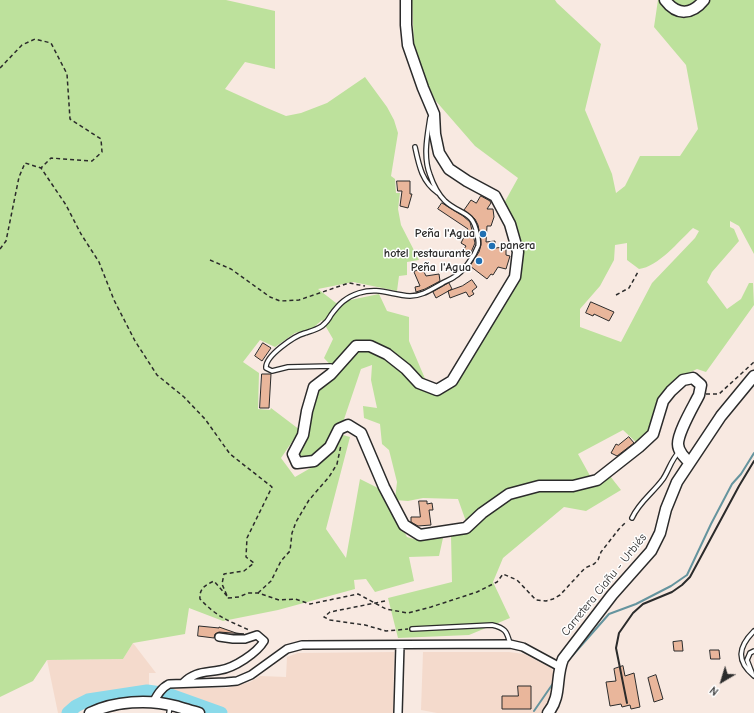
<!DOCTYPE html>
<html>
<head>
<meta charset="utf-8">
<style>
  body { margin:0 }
  #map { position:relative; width:754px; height:713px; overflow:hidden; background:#f8e9e1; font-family:"Comic Neue",sans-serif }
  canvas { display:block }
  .north { position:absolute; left:702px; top:661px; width:40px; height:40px; -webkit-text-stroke:3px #fff; paint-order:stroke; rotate:218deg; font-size:11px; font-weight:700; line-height:16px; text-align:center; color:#2b2b2b }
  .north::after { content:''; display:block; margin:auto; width:14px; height:18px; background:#2b2b2b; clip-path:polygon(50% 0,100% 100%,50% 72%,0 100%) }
</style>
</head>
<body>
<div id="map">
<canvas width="754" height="713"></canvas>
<div class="north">N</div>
</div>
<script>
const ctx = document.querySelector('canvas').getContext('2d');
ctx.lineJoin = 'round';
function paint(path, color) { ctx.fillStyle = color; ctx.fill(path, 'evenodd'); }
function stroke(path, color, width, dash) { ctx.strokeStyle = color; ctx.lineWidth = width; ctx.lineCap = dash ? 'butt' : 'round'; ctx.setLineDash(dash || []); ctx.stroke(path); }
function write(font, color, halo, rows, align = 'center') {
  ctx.font = font + ' "Comic Neue",sans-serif'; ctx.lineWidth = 3; ctx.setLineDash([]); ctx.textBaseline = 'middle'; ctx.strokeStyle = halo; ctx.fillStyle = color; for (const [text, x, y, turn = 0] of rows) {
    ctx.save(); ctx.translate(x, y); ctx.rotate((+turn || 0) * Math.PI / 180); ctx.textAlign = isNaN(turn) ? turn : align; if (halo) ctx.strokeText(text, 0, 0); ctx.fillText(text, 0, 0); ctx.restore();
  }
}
const built = new Path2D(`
  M133 643 156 673H149V689L88 698 64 713H58L47 660 123 659Z
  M394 652 393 713H229L167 691 170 689 183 688H227L250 682 260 676 286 677 287 657 298 653Z
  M423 652H509L524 654 551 668 556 675 552 698 544 712 542 713H437L421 710Z`);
const green = new Path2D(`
  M0 0H226L275 11V69L245 62 225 89 267 108 286 116 301 113 327 103 365 77 387 107 394 120 398 133 391 176 395 179 396 193H400L398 209 401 225 419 260 407 262V275L399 276 397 291 353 282 318 289 336 303 379 294 387 311 409 317V341L426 381 416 386 427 391 438 393 518 279 523 256 512 223 503 205 518 178 475 146 435 100 419 66 414 46 412 0H555L557 3 601 44 585 110 612 174 616 193 625 186 640 156H680L698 129 686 65 654 27 658 0H754V254L739 226 730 221V227L734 229 739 241 712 272 707 282 727 309 741 299 749 283H753L754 305 706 372 697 369 682 376 650 432 638 444 623 430 578 454 594 483 610 476 621 490 586 511 564 507 503 558 493 582 510 618 469 635 398 638 388 598 452 582 451 536 469 530 458 499 423 498 408 501 395 500 397 482 389 450 382 444 380 424 364 418 363 406 377 408 371 380 372 365 361 369 337 440 315 455 299 459 297 454 317 388 338 373 324 358 333 339 322 320 313 328 295 333 275 347 260 340 243 362 259 373 258 409 270 410 271 408 300 430 281 458 295 477 321 462 335 450 343 435 350 437 326 529 346 558 360 479 382 490 407 537 417 540 443 538 439 556 409 557 414 581 375 592 366 579 354 580 355 589 278 610 223 621 189 608 185 634 133 643 123 659 47 660 33 681 0 697ZM693 228 699 231 695 238 652 283 621 342 580 327V309L600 286 614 260 615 245 627 243V260L639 269C658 267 679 241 693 228Z`);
const stream = new Path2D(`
  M572 656 609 614 636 604 671 586 687 575 711 524 732 484 741 474 754 453
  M534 711 554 682`);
const river = new Path2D(`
  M68 713 76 706 88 700 147 691 168 694 221 713`);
const building = new Path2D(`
  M397 181H410V194H412L408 208 400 206 402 191H398Z
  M481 196 490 201 491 203 487 209H493L494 217 491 226H487L486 242 495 241V248L506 247V255L510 256 506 269 498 267 493 275 491 274 487 279 470 266 479 252 481 245V240L478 225 475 219 464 210 471 200 476 203Z
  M442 203 463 216 470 222 475 243 469 257 462 252 466 246 461 243 468 229 438 209Z
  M422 268 426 276 439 274 440 281 425 289 416 292 415 287 420 286 414 272Z
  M472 280 477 287 472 291 474 294 469 297 466 292 450 298 448 291 462 286Z
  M449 283 452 289 436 298 433 292Z
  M591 302 614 312 609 321 594 314 593 316 586 313Z
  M263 343 271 348 262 361 255 356Z
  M262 374H271L269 408H260Z
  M629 437 634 443 617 456 611 453 616 444 618 445Z
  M419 501H427V504L432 503 433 510H429L431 525 418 526 411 522V517H420Z
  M199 626 219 628V627L236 633 244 634 219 632 215 634 214 638 198 636Z
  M682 641 683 651H674L673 642Z
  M710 650H719L720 659H711Z
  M623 666 625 676 634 673 640 707 631 709 630 705 622 707 621 704 610 706 606 682 616 681 614 669Z
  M656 675 663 699 654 702 648 678Z
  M518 686H531V709H502V696H518Z`);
const path = new Path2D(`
  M0 68 22 45 35 39 51 43 67 74 70 119 101 139 102 152 92 161 51 158 41 168 66 205 81 234 99 262 114 300 135 341 157 375 184 397 205 419 230 454 272 487 247 538 246 557 254 563 244 571 224 574 222 584 228 598
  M0 249 6 241 19 177 25 163 41 168
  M210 260 231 269 270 297 280 301 299 300 349 283 365 286
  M616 295 629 288 638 272
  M706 394H719L754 362
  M258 593 271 581 281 561 290 551 292 533 296 522 309 500 329 477 337 464 341 445
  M227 596 214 581C205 585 199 589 200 599 217 617 227 620 249 630
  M228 598 239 597 248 593H258L279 600 295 599 310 604 358 594 386 609 408 613 431 607 477 592 497 582 503 574 517 580 536 600 546 601 553 599 560 595 585 568 594 564 598 560 601 552 619 529 627 521
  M385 601 330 612 324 617 330 620 365 625 386 631 408 629`);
const lane = new Path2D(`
  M415 147C419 166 422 182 438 193
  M335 368 331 366 288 367 272 371 266 368C265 356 294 336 305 333 311 331 316 330 322 326 326 323 329 319 331 315 339 304 346 297 359 293 379 287 391 295 410 296 422 296 430 290 441 284 445 281 450 280 454 277 464 271 474 257 478 246 479 242 478 238 477 234 473 210 460 215 445 201 438 194 433 184 430 175 423 157 427 137 430 118
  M632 518C639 502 653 493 663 479 669 470 671 460 679 452
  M412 629 492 625C505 628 507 631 510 644
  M754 631C738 647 736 661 754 676
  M752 673 747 660 750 653 754 651
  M169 713 170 706`);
const street = new Path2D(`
  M183 683C195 671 205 673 220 670 234 668 257 653 264 641L257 635 245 639H233L219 637
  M153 703C157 695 161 688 169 684L226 682 237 681 251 675 287 649 302 645 510 644 523 647 560 667
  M398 713 400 645`);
const secondary = new Path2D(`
  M406 0V25L408 45 423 88 434 114 435 134 439 153 449 169 467 181 495 196 510 224 518 252 515 277 452 381 437 390 419 383 406 369 387 354 370 346H356L331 374 314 387 307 411 303 435 293 454 297 463 314 461 330 447 339 429 348 425 361 433 384 487 404 525 420 535 466 528 482 513 509 494 539 486H573L597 480 639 447 653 434 663 401 671 391 683 380 693 378 701 385 699 395C693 407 678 432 678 444 678 451 685 459 690 462
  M665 0C677 16 692 15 704 0
  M90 713C114 701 149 699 175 706 183 708 191 711 199 713
  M548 713C562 696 555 678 563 659L612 595 651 551 660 533 666 509 677 482 721 416 754 376`);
const rail = new Path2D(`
  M627 703 616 648 619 633 633 613 643 604 672 592 682 585 690 577 739 486 754 461`);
const markers = [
  [483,234,4,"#1f6fb2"],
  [492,246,4,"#1f6fb2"],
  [479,261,4,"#1f6fb2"]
];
const poiNames = [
  ["Peña l'Agua",475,234],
  ["panera",500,246,"left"],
  ["hotel restaurante",471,254],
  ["Peña l'Agua",471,268]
];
const streetNames = [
  ["Carretera Ciañu - Urbiés",604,585,-51]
];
paint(built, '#f4dacc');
paint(green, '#bde19c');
stroke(stream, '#65949e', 2);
stroke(river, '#8bdaea', 13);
paint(building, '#e9b69b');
stroke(building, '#2b2b2b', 1);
stroke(lane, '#2b2b2b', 6);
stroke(street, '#2b2b2b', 10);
stroke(secondary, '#2b2b2b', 13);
stroke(path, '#2b2b2b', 1.5, [4, 3]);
stroke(lane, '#fff', 3.5);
stroke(street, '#fff', 7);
stroke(secondary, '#fff', 10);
stroke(rail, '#2b2b2b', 2);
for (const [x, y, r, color] of markers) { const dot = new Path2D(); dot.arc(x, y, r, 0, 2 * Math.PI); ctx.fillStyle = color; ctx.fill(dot); stroke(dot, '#fff', 1.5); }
write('bold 12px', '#2b2b2b', '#fff', poiNames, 'right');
write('12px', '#2b2b2b', '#fff', streetNames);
</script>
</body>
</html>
